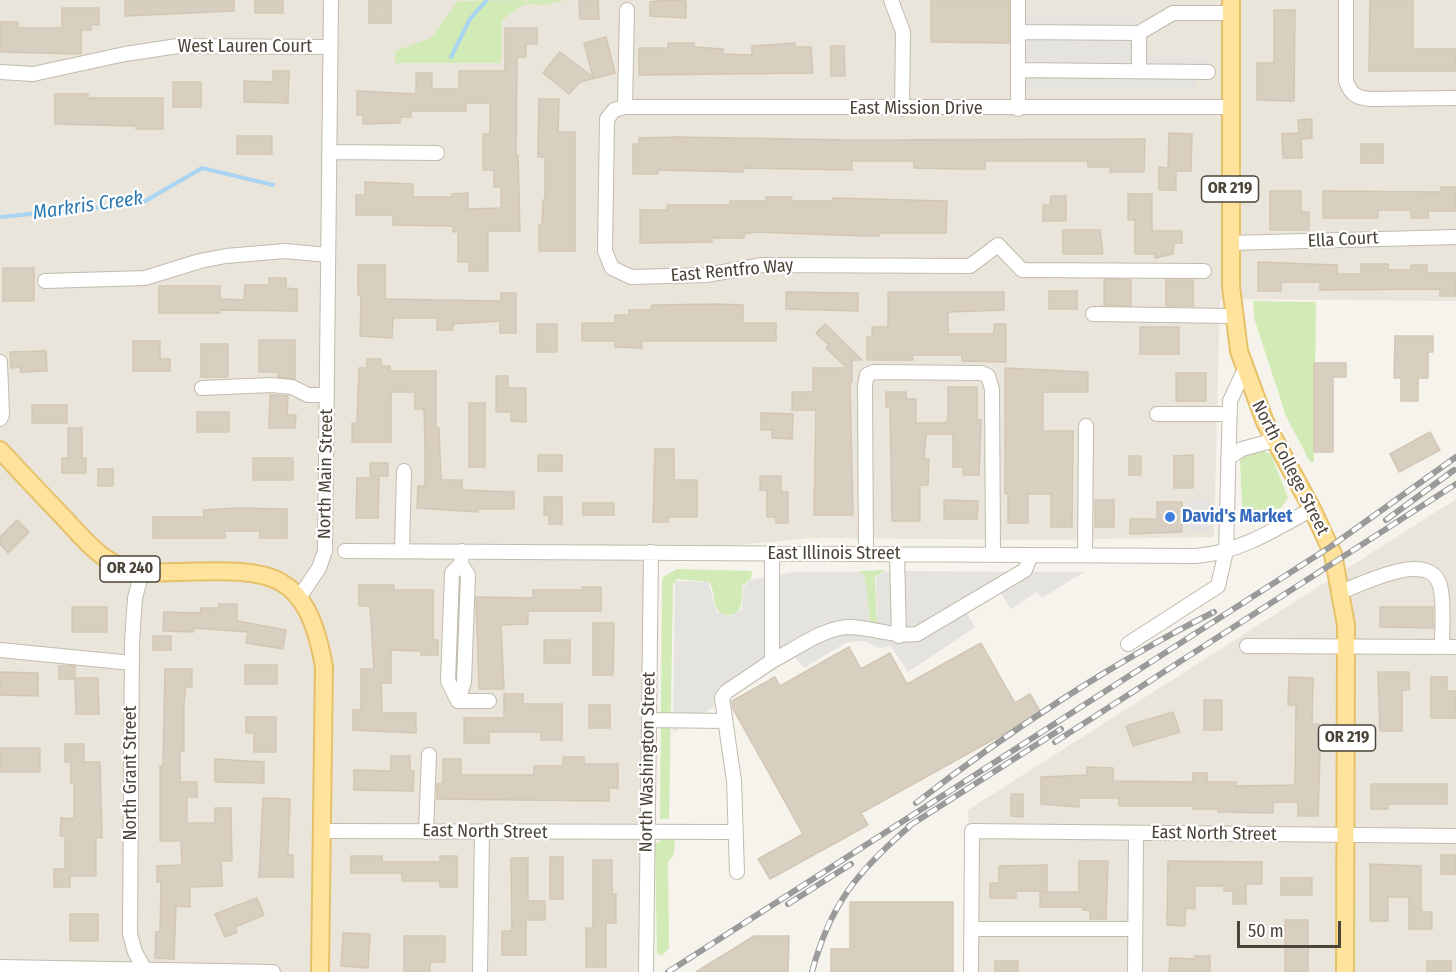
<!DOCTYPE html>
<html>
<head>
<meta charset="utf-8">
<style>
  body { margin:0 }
  #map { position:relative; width:1456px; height:972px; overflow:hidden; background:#f6f3ec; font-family:"Fira Sans Condensed",sans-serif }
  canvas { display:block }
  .scale { position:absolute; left:1237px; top:921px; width:104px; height:27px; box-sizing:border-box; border:3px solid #4b4439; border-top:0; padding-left:8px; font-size:18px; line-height:21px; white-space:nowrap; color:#4b4439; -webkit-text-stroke:4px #fff; paint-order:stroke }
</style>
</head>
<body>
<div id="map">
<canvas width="1456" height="972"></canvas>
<div class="scale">50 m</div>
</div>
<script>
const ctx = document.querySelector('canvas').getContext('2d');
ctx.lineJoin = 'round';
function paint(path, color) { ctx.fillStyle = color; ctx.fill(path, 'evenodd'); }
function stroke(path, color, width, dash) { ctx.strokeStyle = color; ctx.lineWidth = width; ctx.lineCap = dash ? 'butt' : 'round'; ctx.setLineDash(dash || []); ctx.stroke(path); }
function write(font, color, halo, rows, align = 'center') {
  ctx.font = font + ' "Fira Sans Condensed",sans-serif'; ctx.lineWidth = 4.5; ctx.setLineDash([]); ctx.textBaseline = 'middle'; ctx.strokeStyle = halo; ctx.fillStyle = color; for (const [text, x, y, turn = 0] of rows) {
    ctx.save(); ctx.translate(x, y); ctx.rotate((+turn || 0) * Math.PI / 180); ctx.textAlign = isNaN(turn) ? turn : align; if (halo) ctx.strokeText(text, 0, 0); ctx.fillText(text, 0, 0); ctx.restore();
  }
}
const residential = new Path2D(`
  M0 0H1456V301L1220 299 1214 534 1212 537 1045 540 812 538 651 553 646 972H0Z
  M1456 499V972H970L968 810Z`);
const green = new Path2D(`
  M566 0 546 5 525 4 502 20 501 63H395V51L431 38 458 1Z
  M1253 301 1316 302 1314 462H1310L1286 416 1254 318Z
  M1260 450 1271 454 1288 498 1281 508 1252 514 1242 506 1240 461 1245 455Z
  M677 569 752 571 751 579 742 586C742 598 743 618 726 615 721 614 720 613 718 610 712 601 715 590 709 582L677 579 673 584 669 819H660L662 581 663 577Z
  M886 570 875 577 877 625 870 624 864 575 858 571Z
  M667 837 675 841 674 854 668 862 669 948 662 956 657 954 655 844Z`);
const parking = new Path2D(`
  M1025 17H1136L1137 58H1208V79H1196V89L1025 88Z
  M1192 498 1210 499 1211 531 1188 533V500Z
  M886 571 1084 572 1042 598 1037 592 1011 609 1000 592 966 612 975 627 908 672 891 646 879 648 865 641 847 642 804 668 795 657 673 732 675 581 708 582 717 612 730 617 742 609 743 587 751 580 793 572H860L864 575 867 589 869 625 877 626 876 577Z`);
const stream = new Path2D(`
  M451 57 470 19 487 0
  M0 217 142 203 202 168 273 185`);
const building = new Path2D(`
  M125 0H234V11L125 16Z
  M255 0H283V13H255Z
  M579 0H598L599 19H580Z
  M662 0 686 1V18L650 16V2Z
  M931 0H1009V43L931 42Z
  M1370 0H1413V49H1456V71H1369Z
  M369 1H391V23H369Z
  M62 8H99V25H91V30H81V54L0 52V22H18V28H62Z
  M1274 10H1295L1294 101 1257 100V63H1274Z
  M505 28H537V44H526V57H517L516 155H518L520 231H488V271H469V262H458V231L453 232V226L393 225V215H356V195H365V182L413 184V197H452V194L468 193V209L501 208V187H494V170H483V134H490V103H466V111H411V117H400V123L363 124V115H357V91L416 94V73H432V89H459V71H505Z
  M606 37 615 73 580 82 569 94 543 73 560 52 593 77 584 43Z
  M668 43H694V47L723 49V54L752 55V46L795 43V47H811L813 73 639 75V48H668Z
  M831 46H844L845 76H831Z
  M273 71H289L288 103 244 102V81L273 82Z
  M173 82H201V107H173Z
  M55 94H88V98H163V129H136V126L55 124Z
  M539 99H559L558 132H575V251H539V225H542L543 200H545V157H538Z
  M1312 119V138L1301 139 1302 158H1283L1282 134 1299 133 1298 120Z
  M1169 133 1192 134 1191 171H1176V190H1159V167L1168 168Z
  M237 136H272V154H237Z
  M678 137 852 140 1145 139 1144 172H1110V167H1088V161H985V169H962L914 168V161H852V170L743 168V172L658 170V174H633V144H639V138Z
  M1361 144H1383V163H1361Z
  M1441 187H1456V211H1428V218H1411V210H1378V218H1323V191L1441 192Z
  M1270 191H1301V212H1309V230H1270Z
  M1128 194H1152V231H1182V243H1174L1173 254 1155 258V254H1135V220H1128Z
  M1051 196H1066V221H1043V205H1050Z
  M766 197H792L791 201H833V198L947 201 946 233H879V236H864L756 232 744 234V238H712V242L640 243V210H667V205H730V201H766Z
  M1063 230H1100L1103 254H1063Z
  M1258 262 1337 265V274H1361V264H1388V270H1411V265H1427V273H1456V296H1440V289L1320 290V282H1281V291H1258Z
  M358 265H385V299L501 301V293H516V333H500V321L453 324V330H437V318H393L392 338 360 336 361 295H358Z
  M3 268H34V301H3Z
  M269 278H286V288L297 289V311L220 310V313H159V286H220V299L244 300 245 285H269Z
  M1104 279 1131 280V306L1104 305Z
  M1166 280H1193V306H1166Z
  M1049 291H1077V309H1049Z
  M786 292 858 293V311L786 309Z
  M888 292H1004V310L948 312V334H994V324H1006V362L962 361V355H913V360H867V337H872V327H888Z
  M717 304 743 305V323H776V341H642V348L615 347V341H582V323H615V315H629V310H651L652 305Z
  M537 324H557V352H537Z
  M825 324 862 360H852V382H850L853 515H814L816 410H792V392H813V368H847L826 348 829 345 816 333Z
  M1140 327H1179V354H1140Z
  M1395 336H1433V352H1428V378H1418V401H1401V378H1394Z
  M259 340H295V379L278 377V372H259Z
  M133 341H160V359H170V371H133Z
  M201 344H228V377H201Z
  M46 351 47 371 21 372 20 367 11 368 10 352Z
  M367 359H381V366H390V371H436V428H439L441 480H462V490L514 492V509H478V512L417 508 418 486H425V443L424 409H415V392H391V442H352V423H357L359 368H367Z
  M1314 363H1346V377H1333V452H1314Z
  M1005 368 1088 372V392H1043V431H1073L1072 527H1051V494H1028V523H1008V494H1005Z
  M1176 373H1206V401H1176Z
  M496 376H508V388H526V422L511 421V412H496Z
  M948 387H977V420H981L979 475H963V467H953V434H926L924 459H929L928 485H920V521H892L890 407H886V392H906V399H916V423H945L948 420Z
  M270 395 288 396 287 415H296L295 428H269Z
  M469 403H485V467H469Z
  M32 405H67V423H32Z
  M197 412H229V432H197Z
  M761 413 793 414 792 439 772 438V430H761Z
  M68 428H82V458H86V473H62V458H68Z
  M1430 432 1440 450 1399 472 1390 454Z
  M655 449H674V480H697V517H668V522H653Z
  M538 455H562V471H538Z
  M1193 455V488H1174V456Z
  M1129 456H1141V475H1129Z
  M253 458H293V480H253Z
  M370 463H388V476H370Z
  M98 469H113V486H98Z
  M760 476H781V492H788V523H776V517H767V490H760Z
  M357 478H379L378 518H356Z
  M544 497H562V524H549V515H544Z
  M944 500 978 501 977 519H944Z
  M1095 500H1114V527H1095Z
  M1157 502H1182V532L1130 534V519H1157Z
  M583 503H614V515H583Z
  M234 508 287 509V538H260V531H225V538H153V517H204V510Z
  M17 520 29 532 8 553 0 544V537Z
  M359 585H394V590H433V640H438V655H421V651L391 650V683H381L382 713H416V733L353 730V710H361V669H374L370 606H359Z
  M582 587H601V611H528V624L501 625 504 689H479L476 597 533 598V590H582Z
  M219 604H237V621L286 630 283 649 246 643 248 632 193 628V632L163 631 164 612 200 613 201 608H219Z
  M72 607H107V632H72Z
  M1380 607H1433V628L1380 627Z
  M593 623H614L613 675H593Z
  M153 636H171V650H153Z
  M544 640H570V663H544Z
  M981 643 1015 703 1030 694 1041 713 861 813 868 825 770 879 758 859 803 834 733 709 732 701 775 677 780 686 849 647 861 669 890 653 907 684Z
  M245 665H277V684H245Z
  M59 666H75V678H98L99 714H76L75 679H59Z
  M165 669H192V687H186L184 701V751H180V782H197V797H187V823H215V808H231L232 861H221L222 886 190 887V907L176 906 174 959 155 958 156 932H160L161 882H157V866L182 865 181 841H160V766H163Z
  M0 672 38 673V696L0 695Z
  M1378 672H1409V690H1402V731H1380Z
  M1289 677 1313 678 1312 724H1319L1320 755 1318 816H1298V802H1273V813L1218 812V809H1193V806H1119V798H1079V807L1041 804V777L1087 775V767L1113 768V781L1193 782V773H1207V782H1236V786L1295 785 1296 705H1288Z
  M1431 677H1447V691H1456V718H1431Z
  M504 694H523V704H562V740H541V732H489V743H464V718H504Z
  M1204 700H1222V730H1204Z
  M589 705H610V728H589Z
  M1173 712 1180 732 1133 746 1126 726Z
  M246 717H276V752H254V733H246Z
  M65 744H84V762H100L102 838 96 837V876H70V887H54V869H65V836H60L61 818 74 819V783H71V762H65Z
  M0 748H40V772H0Z
  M391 756H410V771H414L413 791 354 790V770L391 771Z
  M563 757H584V764H618V788H609V801L437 799V784H443V759H461V775H534V766H563Z
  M215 759 264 762V783L215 782Z
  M1371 784H1447V804H1388V809H1371Z
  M1011 794H1023V817L1011 816Z
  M263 798 290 799 288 855H293V877H259Z
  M1441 855H1456V874H1441Z
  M351 856H382V862H440V856H457V887H440V881H402V873H351Z
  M550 857H563V899H550Z
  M511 858H528V901H545V920H526V955H502V931H512Z
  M593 860H612V894H616V923H606V967H586V928H593Z
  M1079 861H1108L1106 919H1090V910H1083V907H1040V892H1079Z
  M1168 861 1262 862V884H1246V904H1233V891H1224V886H1195V909L1185 908V926L1167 925Z
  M1370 864 1421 866V912H1432V929H1409V897H1388V921H1370Z
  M1047 865V891H1016V898H990V883H999V866Z
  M1281 878H1312V895H1281Z
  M257 898 264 915 235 927 237 932 225 937 215 914Z
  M850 902H953V972H831V949H850Z
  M70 914H98V941H70Z
  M1285 920H1308V972H1285Z
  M343 933 370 934 368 968 341 966Z
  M404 936H445V962H430V972H404Z
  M754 936H789L788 972H696Z
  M1195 956H1210V972H1169L1170 958 1195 959Z
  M995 961H1018V972H995Z
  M1427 961H1451V972H1427Z`);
const minor = new Path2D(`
  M891 0 903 32 902 109
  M1346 0V81C1351 95 1357 98 1371 99L1456 98
  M1018 32V0
  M1139 33V71
  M1018 70 1208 72
  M0 72 33 74 125 54 178 46 329 47
  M625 107 627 10
  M1018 109V32L1139 33 1173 13H1231
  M329 152 437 153
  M1230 243 1456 237
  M1204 271 1022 270 998 245 970 266 762 265 706 275 631 277 612 268 605 251 607 119 614 110 625 107H1231
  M45 281 145 278 200 261 226 256 285 251 328 255
  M1093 314 1233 316
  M0 362 2 415 0 419
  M202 388 271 385 292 387 308 395H327
  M1157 414H1230
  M1228 458 1242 449 1275 440
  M345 551 1196 556C1238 553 1276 529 1312 509
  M402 551 404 471
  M772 553V661C794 650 823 628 848 627 872 627 891 637 917 634L1025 570 1031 555
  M866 554 865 385 867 375 874 372 981 373 988 376 992 389 993 554
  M897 554 899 636
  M1085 555 1086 426
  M461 564 452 573 448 681 458 701 464 682 468 575 461 564 462 551
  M142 572 135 598 132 641 130 934 135 952 146 972
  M1340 592C1366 583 1434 546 1441 590 1444 608 1442 629 1442 647
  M300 596 319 568 325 551 331 0
  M1128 644 1218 586 1226 551 1230 401 1244 371
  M1247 646 1456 647
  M0 650 132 663
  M458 701H489
  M649 720 725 721
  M323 831 736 832
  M426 832 429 755
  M737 872 734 781 722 698 726 692 772 661
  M972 929H1135
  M0 967 273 972
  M480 972 482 832
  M646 972 651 552
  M971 972 972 831 1456 836
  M1135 972 1136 833`);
const major = new Path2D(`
  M1231 0V286L1239 351 1265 422 1312 509 1333 554 1346 625 1345 972
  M0 450C22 474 44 497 66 520 80 535 95 553 113 563 133 573 154 573 176 572 266 570 306 564 324 667L320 972`);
const rail = new Path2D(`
  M1386 520 1454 470
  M1055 742 1456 484
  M916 803C1006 733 1112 663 1214 612
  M909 826 1061 729
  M788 904 851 864
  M668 972 1330 547 1456 457
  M812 972C830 904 858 871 910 826`);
const markers = [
  [1170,517,6,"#3f7fe0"]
];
const shields = [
  [1230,189,57],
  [130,569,60],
  [1347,738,57]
];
const shieldNames = [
  ["OR 219",1230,189],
  ["OR 240",130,569],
  ["OR 219",1347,738]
];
const streetNames = [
  ["West Lauren Court",245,47],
  ["East Mission Drive",916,109],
  ["Ella Court",1343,240,-3],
  ["East Rentfro Way",732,271,-5],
  ["North College Street",1290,468,63],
  ["North Main Street",326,474,-89],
  ["East Illinois Street",834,554],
  ["North Washington Street",648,762,-89],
  ["North Grant Street",131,773,-90],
  ["East North Street",485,832,1],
  ["East North Street",1214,834,1]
];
const shopNames = [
  ["David's Market",1182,517]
];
const waterNames = [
  ["Markris Creek",88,206,-8]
];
paint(residential, '#eae5da');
paint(green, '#d2eab5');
paint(parking, '#e5e3e0');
stroke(stream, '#a9d4f2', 4);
paint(building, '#d8cfc1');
stroke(building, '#d3c7b4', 1.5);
stroke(minor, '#c2bbae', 16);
stroke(major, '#e6c16a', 20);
stroke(minor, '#fff', 14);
stroke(major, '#ffe39c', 16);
stroke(rail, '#9a9a9a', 6);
stroke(rail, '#fff', 4, [11]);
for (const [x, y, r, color] of markers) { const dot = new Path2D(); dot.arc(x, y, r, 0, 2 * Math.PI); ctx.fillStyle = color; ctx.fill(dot); stroke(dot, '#fff', 2); }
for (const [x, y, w] of shields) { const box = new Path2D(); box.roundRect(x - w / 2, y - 13, w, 26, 4.5); ctx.fillStyle = '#fff'; ctx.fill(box); stroke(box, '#4b4439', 1.5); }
write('bold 16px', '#4b4439', null, shieldNames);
write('18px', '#4b4439', '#fff', streetNames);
write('bold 18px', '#366cbe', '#fff', shopNames, 'left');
write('italic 20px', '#2e7ab2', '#fff', waterNames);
</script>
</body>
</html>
